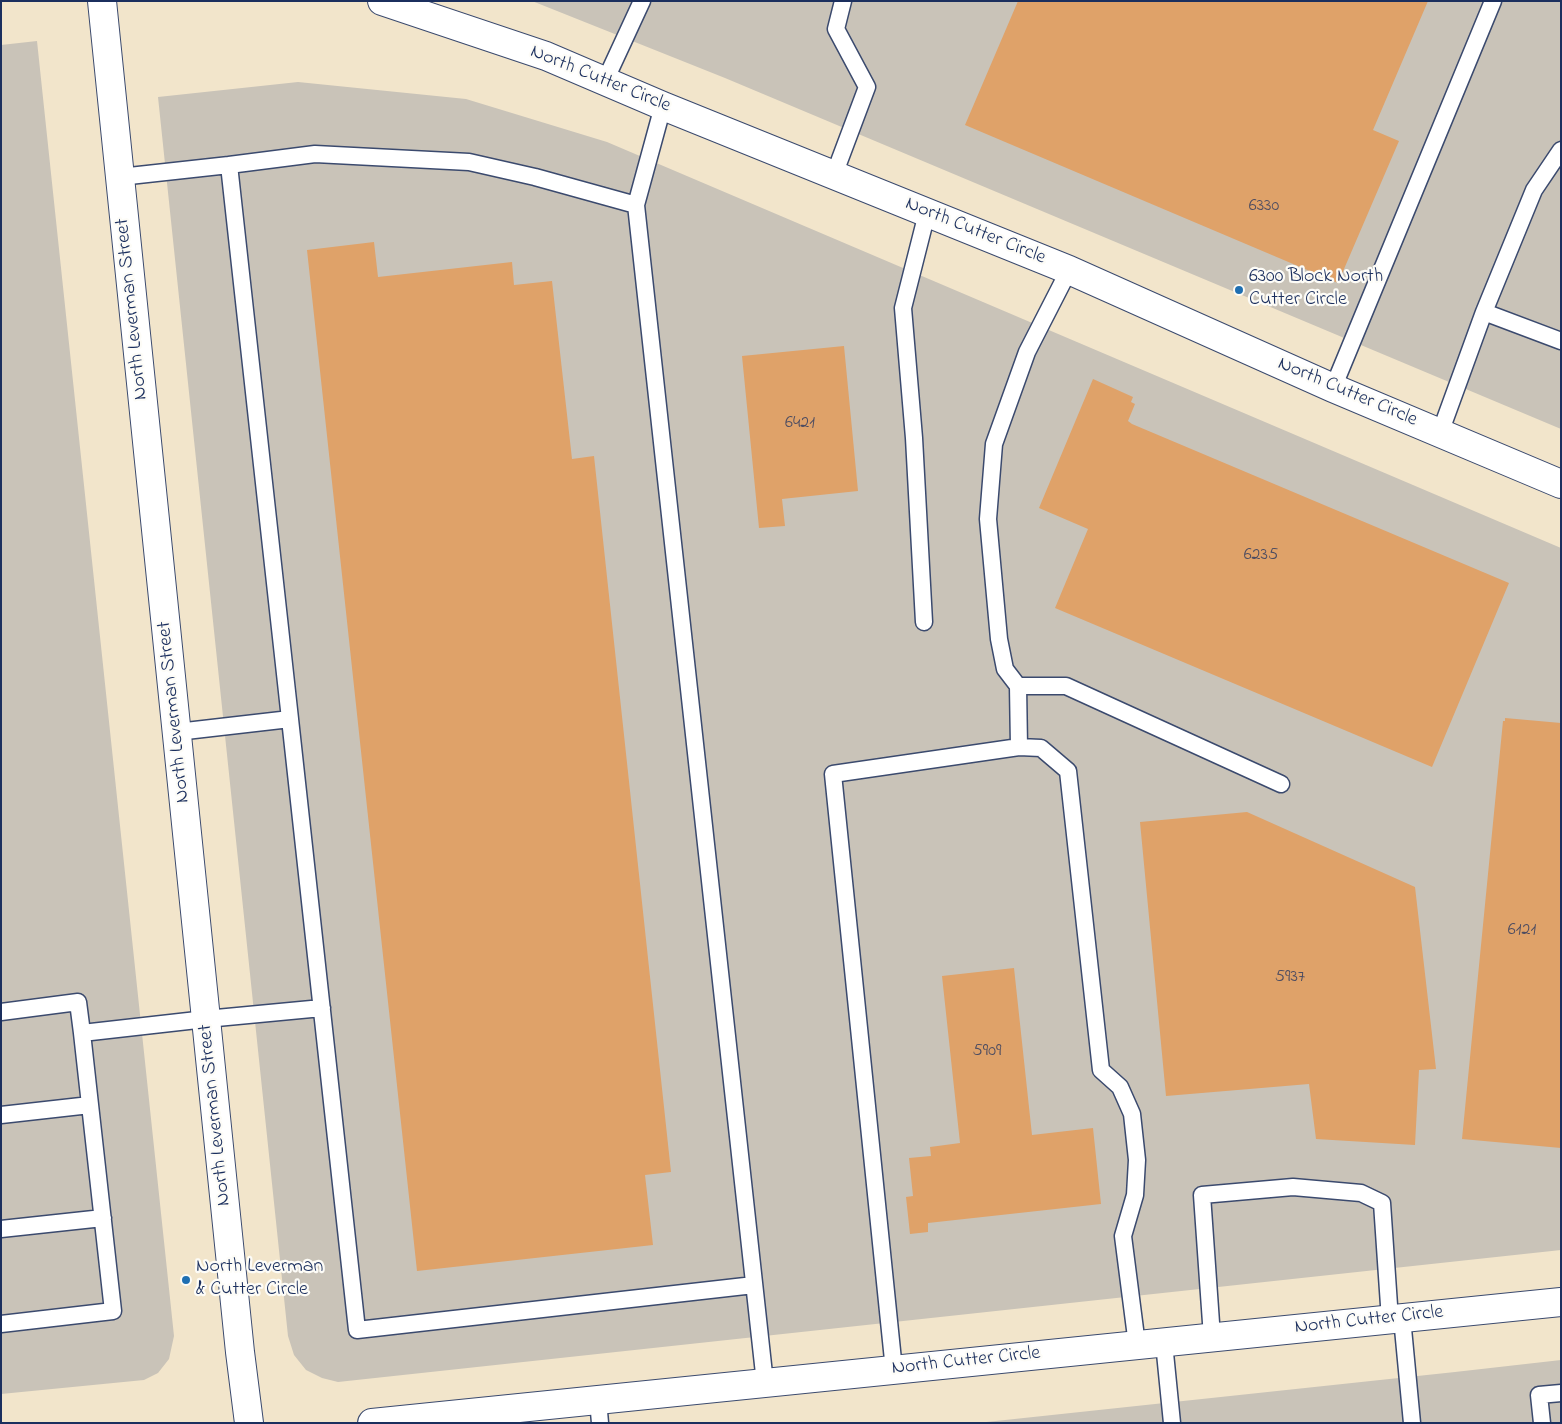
<!DOCTYPE html>
<html>
<head>
<meta charset="utf-8">
<style>
  body { margin:0 }
  #map { position:relative; width:1562px; height:1424px; overflow:hidden; background:#f2e5cb; font-family:"Indie Flower",sans-serif }
  canvas { display:block }
  .frame { position:absolute; inset:0; border:2px solid #1b2f5e; pointer-events:none }
</style>
</head>
<body>
<div id="map">
<canvas width="1562" height="1424"></canvas>
<div class="frame"></div>
</div>
<script>
const ctx = document.querySelector('canvas').getContext('2d');
ctx.lineJoin = 'round';
function paint(path, color) { ctx.fillStyle = color; ctx.fill(path, 'evenodd'); }
function stroke(path, color, width, dash) { ctx.strokeStyle = color; ctx.lineWidth = width; ctx.lineCap = dash ? 'butt' : 'round'; ctx.setLineDash(dash || []); ctx.stroke(path); }
function write(font, color, halo, rows, align = 'center') {
  ctx.font = font + ' "Indie Flower",sans-serif'; ctx.lineWidth = 4.5; ctx.setLineDash([]); ctx.textBaseline = 'middle'; ctx.strokeStyle = halo; ctx.fillStyle = color; for (const [text, x, y, turn = 0] of rows) {
    ctx.save(); ctx.translate(x, y); ctx.rotate((+turn || 0) * Math.PI / 180); ctx.textAlign = isNaN(turn) ? turn : align; if (halo) ctx.strokeText(text, 0, 0); ctx.fillText(text, 0, 0); ctx.restore();
  }
}
const industrial = new Path2D(`
  M532 1H1561V429L725 78Z
  M37 41 174 1336 169 1359 158 1373 144 1380 1 1394V45Z
  M298 82 466 99 607 142 1561 548V1250L338 1382 322 1378 306 1370 294 1355 288 1336 158 97Z
  M1561 1360V1423H977L1455 1372Z`);
const building = new Path2D(`
  M1018 1H1428L1373 130 1399 141 1338 283 965 125Z
  M374 242 378 277 512 262 514 285 552 281 572 459 594 456 671 1172 645 1175 653 1245 417 1271 307 250Z
  M844 346 858 491 782 499 785 526 759 528 742 356Z
  M1093 379 1133 397 1131 402 1135 404 1128 421 1132 424 1509 583 1432 767 1055 608 1088 529 1039 508Z
  M1505 718 1561 723V1148L1462 1139 1503 721H1505Z
  M1247 812 1415 887 1436 1069 1419 1070 1415 1145 1316 1139 1309 1084 1166 1096 1140 822Z
  M1014 968 1032 1135 1093 1128 1101 1204 928 1223V1232L910 1234 906 1197 913 1196 909 1158 931 1156 930 1147 960 1143 942 976Z`);
const service = new Path2D(`
  M605 81 642 1
  M229 165 315 154 469 162 535 177 636 205 663 106
  M834 175 867 87 836 29 843 1
  M120 177 229 165 290 719 177 732
  M636 205 765 1383
  M1484 312 1534 190 1561 150
  M1333 388 1493 1
  M1440 433 1484 312 1561 341
  M924 622 914 438 903 308 927 213
  M1018 686H1066L1281 784
  M290 719 357 1330 754 1285
  M1019 747 1018 686 1005 669 999 639 988 519 994 444 1027 352 1069 270
  M1 1012 78 1002 82 1033
  M1 1115 90 1105
  M1 1229 103 1218
  M1402 1318 1412 1423
  M1 1324 113 1311 82 1033 206 1019 322 1008
  M1212 1337 1202 1195 1293 1187 1361 1193 1382 1203 1390 1320
  M1164 1343 1172 1423
  M894 1370 833 774 1019 747 1041 748 1068 771 1101 1070 1120 1087 1132 1114 1137 1160 1135 1195 1123 1236 1137 1345
  M598 1400 600 1423
  M1542 1423 1539 1395 1561 1393`);
const minor = new Path2D(`
  M382 1 546 56 663 106 1069 270 1333 388 1561 484
  M372 1423 1561 1302`);
const tertiary = new Path2D(`
  M102 1 240 1352 249 1423`);
const markers = [
  [1239,290,5,"#1f6fb2"],
  [186,1280,5,"#1f6fb2"]
];
const numberNames = [
  ["6330",1264,207],
  ["6421",800,424],
  ["6235",1261,556],
  ["6121",1522,931],
  ["5937",1290,978],
  ["5909",987,1052]
];
const streetNames = [
  ["North Cutter Circle",600,80,22],
  ["North Cutter Circle",975,232,22],
  ["North Leverman Street",133,309,-96],
  ["North Cutter Circle",1347,393,23],
  ["North Leverman Street",175,712,-96],
  ["North Leverman Street",216,1115,-96],
  ["North Cutter Circle",1369,1321,-6],
  ["North Cutter Circle",966,1362,-6]
];
const poiNames = [
  ["6300 Block North",1249,278],
  ["Cutter Circle",1249,301],
  ["North Leverman",196,1268],
  ["& Cutter Circle",196,1291]
];
paint(industrial, '#c9c3b8');
paint(building, '#dfa269');
stroke(service, '#3b4a6e', 19);
stroke(minor, '#3b4a6e', 30);
stroke(tertiary, '#3b4a6e', 30);
stroke(service, '#fff', 16);
stroke(minor, '#fff', 28);
stroke(tertiary, '#fff', 28);
for (const [x, y, r, color] of markers) { const dot = new Path2D(); dot.arc(x, y, r, 0, 2 * Math.PI); ctx.fillStyle = color; ctx.fill(dot); stroke(dot, '#fdfcf7', 2); }
write('18px', '#4c4c61', null, numberNames);
write('20px', '#1b2f5e', '#fdfcf7', streetNames);
write('20px', '#1b2f5e', '#fdfcf7', poiNames, 'left');
</script>
</body>
</html>
